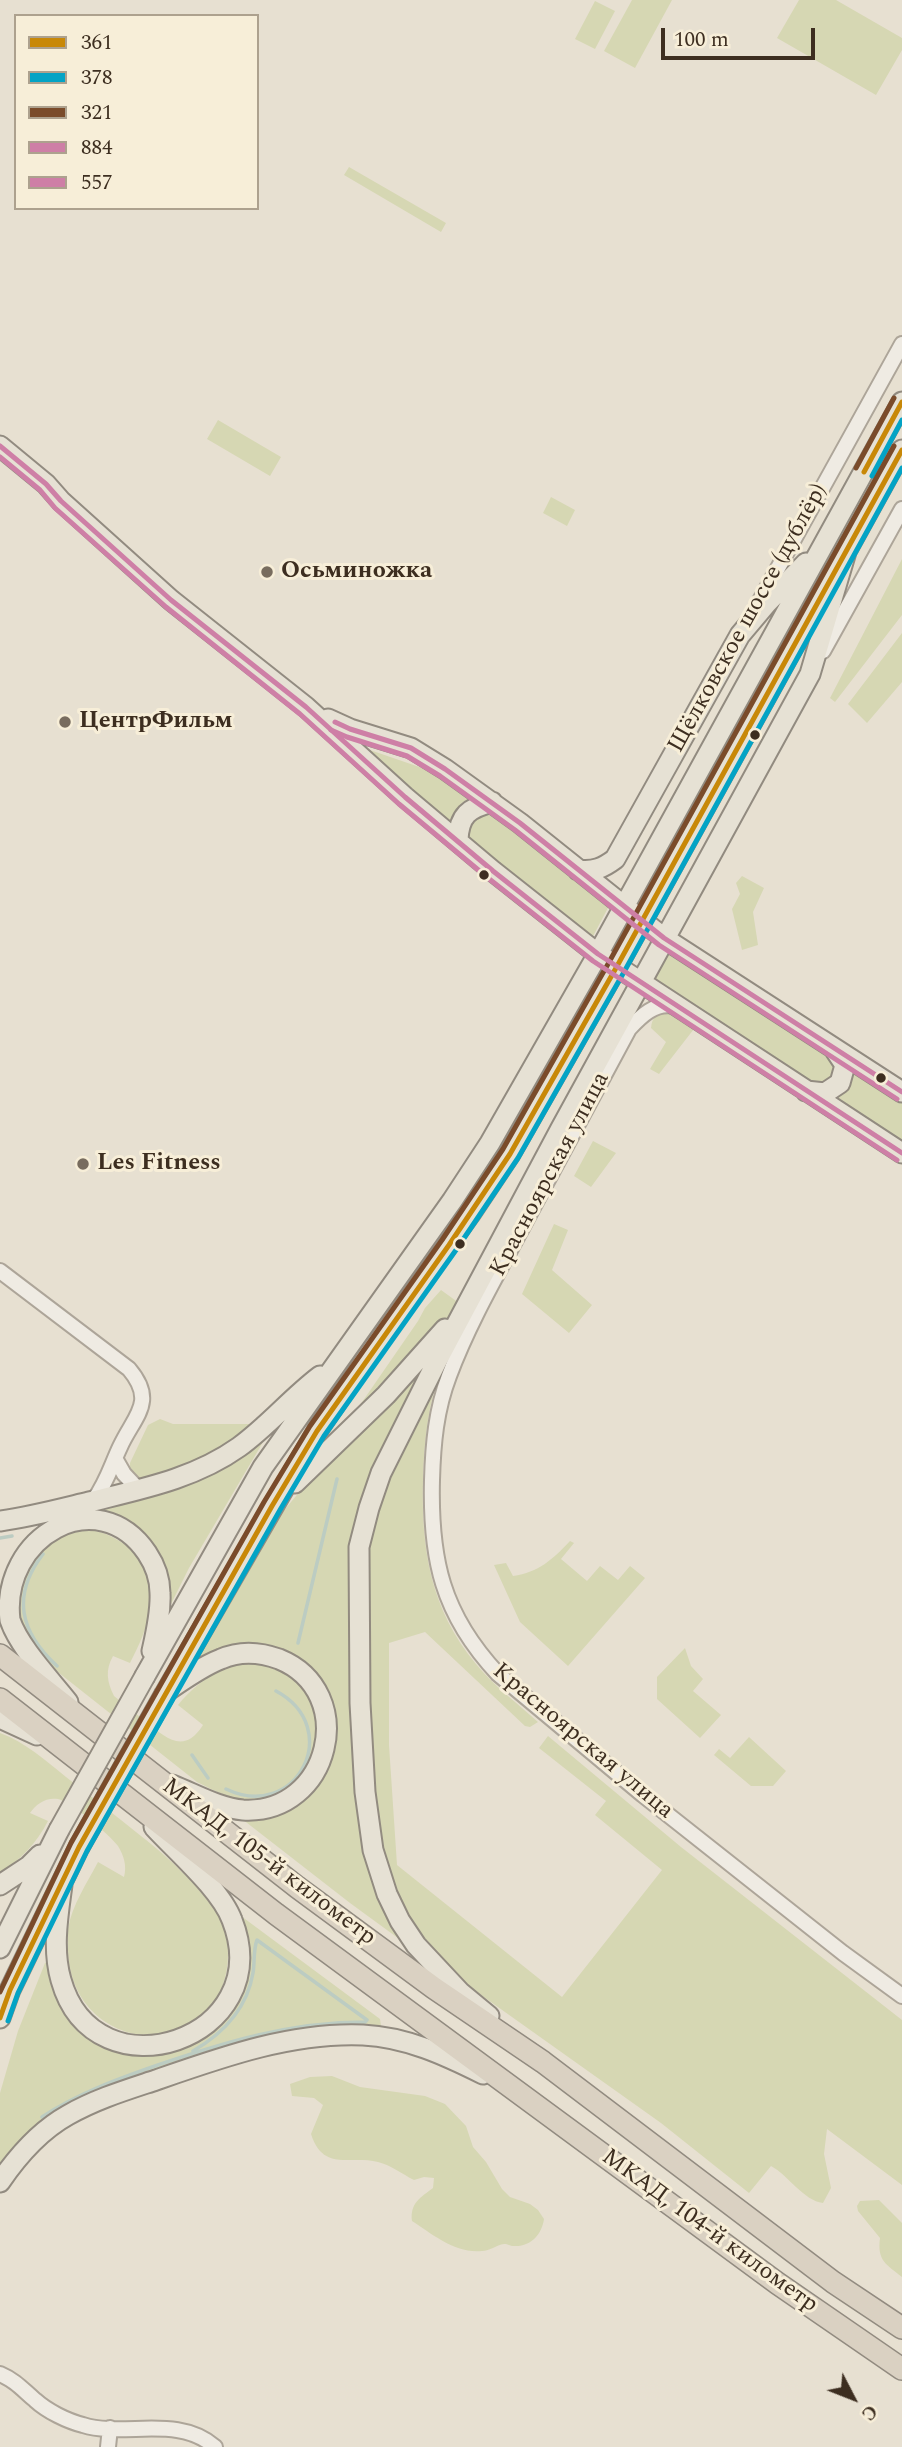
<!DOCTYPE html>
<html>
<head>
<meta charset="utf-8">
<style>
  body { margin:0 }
  #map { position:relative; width:902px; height:2447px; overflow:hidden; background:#e7e0d1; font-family:Spectral,serif }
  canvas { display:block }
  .legend { position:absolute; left:14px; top:14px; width:245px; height:196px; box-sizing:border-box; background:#f7eed8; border:2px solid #ada18e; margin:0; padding:9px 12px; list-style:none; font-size:21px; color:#3d2e20 }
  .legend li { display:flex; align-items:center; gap:14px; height:35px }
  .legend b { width:35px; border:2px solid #ada18e }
  .north { position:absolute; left:818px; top:2363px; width:70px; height:70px; -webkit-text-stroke:5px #f7eed8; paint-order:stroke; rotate:132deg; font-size:19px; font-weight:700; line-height:28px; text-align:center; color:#3d2e20 }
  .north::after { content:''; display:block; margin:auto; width:24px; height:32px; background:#3d2e20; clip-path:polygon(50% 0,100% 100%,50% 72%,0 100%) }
  .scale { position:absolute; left:661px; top:28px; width:154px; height:32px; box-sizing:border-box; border:4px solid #3d2e20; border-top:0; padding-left:9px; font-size:21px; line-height:24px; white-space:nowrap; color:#3d2e20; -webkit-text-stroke:5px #f7eed8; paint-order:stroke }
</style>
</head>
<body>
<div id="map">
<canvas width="902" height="2447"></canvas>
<ul class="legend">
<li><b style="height:9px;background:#c88808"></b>361</li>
<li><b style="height:9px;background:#03a3c5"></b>378</li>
<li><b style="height:9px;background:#7a4b2a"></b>321</li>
<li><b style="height:9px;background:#ce7fa6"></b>884</li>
<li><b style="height:9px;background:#ce7fa6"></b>557</li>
</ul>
<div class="north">С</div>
<div class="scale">100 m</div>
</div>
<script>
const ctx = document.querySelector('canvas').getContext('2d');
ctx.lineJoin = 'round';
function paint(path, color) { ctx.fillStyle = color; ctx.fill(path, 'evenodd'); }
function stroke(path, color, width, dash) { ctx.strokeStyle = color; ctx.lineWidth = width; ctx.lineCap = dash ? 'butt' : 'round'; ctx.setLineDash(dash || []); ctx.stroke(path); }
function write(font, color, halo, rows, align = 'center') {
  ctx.font = font + ' Spectral,serif'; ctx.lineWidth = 6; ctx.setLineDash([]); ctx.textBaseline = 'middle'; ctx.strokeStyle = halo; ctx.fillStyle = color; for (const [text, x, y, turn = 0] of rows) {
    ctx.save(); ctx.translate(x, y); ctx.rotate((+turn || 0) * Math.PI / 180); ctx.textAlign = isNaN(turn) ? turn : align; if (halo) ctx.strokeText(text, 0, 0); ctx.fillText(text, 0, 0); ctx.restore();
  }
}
const green = new Path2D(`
  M632 0H672L635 68 604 51Z
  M799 0H836L902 38V50L876 95 777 38Z
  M595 1 615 11 595 49 575 39Z
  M349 167 446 223 441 232 344 175Z
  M218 420 281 457 270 476 207 439Z
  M551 497 575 510 567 526 543 513Z
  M902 559V615L835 702 830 698Z
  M902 633V682L867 723 848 704Z
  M367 749 431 771 475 797C459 801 454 811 448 826Z
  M486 811 574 875 610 904 591 940 468 840C466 823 472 819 486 811Z
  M742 876 764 888 753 912 758 945 742 950 732 909 740 894 736 883Z
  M667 949 834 1057 836 1061 831 1080 814 1088 648 982Z
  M667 1009 697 1025 659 1074 650 1069 666 1042 651 1028C652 1017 657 1014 667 1009Z
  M850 1066 902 1101V1144L830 1098 847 1090 852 1078Z
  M593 1141 616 1153 591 1187 574 1176Z
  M554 1224 568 1230 552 1270 592 1305 569 1333 522 1294Z
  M441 1290 459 1303 442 1327 349 1421 418 1321 425 1308Z
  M423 1369 372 1470 356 1793 364 1852 402 1941 350 1903 242 1819C256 1819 270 1818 284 1812 335 1789 354 1719 316 1676 309 1667 298 1657 287 1653 279 1650 269 1651 260 1649 226 1645 219 1647 190 1666L264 1538 281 1514 301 1490Z
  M436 1384C427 1415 424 1446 423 1479 421 1547 430 1609 476 1664 494 1686 517 1703 538 1722L530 1727 525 1726 425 1632 389 1643V1745L397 1865 562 1997 662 1870 595 1815 606 1801 539 1748 548 1736 681 1847 902 2020V2185L827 2129 824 2154 831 2188 823 2203C804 2201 788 2175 771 2166L749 2193 661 2123 467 1985 423 1939 408 1916 395 1891 382 1848 374 1792 370 1702 369 1548 389 1477Z
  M160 1419 173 1424H254L212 1454 196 1462 137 1481 130 1471V1463L148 1425Z
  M266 1437 189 1568 168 1610 166 1574 86 1511Z
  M85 1529C125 1534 156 1564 150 1607 148 1627 139 1645 130 1663L113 1656C105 1670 107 1682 114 1696 124 1704 135 1713 145 1721 166 1738 184 1755 203 1725L178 1705C271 1593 370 1734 286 1789 253 1810 228 1798 197 1782L54 1669 38 1650 20 1619 17 1605 25 1563 57 1535Z
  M570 1541 574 1543 561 1559 587 1581 600 1566 618 1580 630 1566 645 1578 568 1666 520 1622 494 1565 506 1563 513 1576C539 1572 552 1560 570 1541Z
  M685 1648 691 1666 703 1679 693 1691 721 1715 700 1738 657 1699V1677Z
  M0 1733C25 1742 45 1760 66 1777 91 1796 116 1816 141 1836 166 1855 207 1893 221 1921 229 1938 230 1959 225 1978 201 2067 71 2049 68 1951 68 1944 67 1936 68 1929 72 1905 87 1883 98 1862L124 1877C127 1866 124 1856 118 1846 110 1835 70 1801 58 1799 46 1797 36 1804 30 1813L48 1821C37 1843 20 1860 0 1873Z
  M749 1737 786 1771 773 1786H751L714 1755 719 1749 730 1758Z
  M241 1916 380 2019 381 2026H326L277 2033 177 2063 104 2088 0 2166V2093L18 2031 45 1963 48 1962C73 2116 290 2061 241 1916Z
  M332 2076 360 2087 425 2096 445 2104 466 2126 473 2147 486 2162 502 2189 510 2197 530 2204 538 2210 544 2219C542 2234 531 2247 514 2246 509 2246 509 2244 504 2244 496 2245 490 2251 482 2251 456 2254 432 2234 412 2221 410 2203 420 2198 433 2188L434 2178 424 2177 414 2180C402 2174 391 2165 378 2162 350 2155 323 2172 311 2134L323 2105 314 2098 292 2096 290 2084 310 2077Z
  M879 2200 902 2223V2277C886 2264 877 2261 880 2238L858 2211 857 2206 860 2201Z`);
const stream = new Path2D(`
  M0 1538 12 1536
  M43 1554C11 1596 20 1632 57 1666
  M298 1643 337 1479
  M192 1755 208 1778
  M226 1789C297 1823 345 1728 276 1691
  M42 2117C77 2094 115 2080 155 2066 225 2042 290 2022 365 2022L367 2020 257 1940C253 1950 255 1962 253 1973 247 2009 224 2033 193 2051`);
const minor = new Path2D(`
  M757 606 902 344
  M823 651 902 509
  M674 1006C655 1002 641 1016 629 1029 596 1091 562 1153 529 1215 501 1268 470 1320 449 1376 436 1410 433 1444 432 1480 430 1559 442 1614 498 1674L643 1795 843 1953 902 1996
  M0 1271 129 1369C157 1402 134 1416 120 1447 111 1466 107 1482 94 1500
  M116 1460 124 1474 139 1490
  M0 2374C16 2381 22 2389 35 2400 47 2411 67 2421 83 2425 124 2438 178 2414 215 2447
  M108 2447 110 2428`);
const major = new Path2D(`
  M0 446 46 484 61 501 171 600 306 707 405 797 493 871 598 954 902 1153
  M328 719 350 729 411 748 445 769 520 823 664 938 902 1092
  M458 840C459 815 469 808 492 802
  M578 870C594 872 603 868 615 859L740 635 767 603 806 563
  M806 1091 825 1093 840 1083 845 1065 835 1050
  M295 1483 386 1395 445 1329
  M0 1521C30 1517 60 1509 89 1502 141 1489 194 1479 239 1447 268 1426 291 1398 320 1376
  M145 1676 263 1467 452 1201 490 1143 598 954 902 402
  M170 1689C186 1678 203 1666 221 1659 239 1651 260 1652 279 1659 360 1692 330 1815 243 1810 219 1808 195 1794 172 1785
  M165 1694 317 1431 366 1359 470 1214 510 1154 616 968 902 450
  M68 1702C50 1679 19 1647 10 1620 0 1536 98 1481 147 1553 155 1565 160 1579 160 1593 161 1612 156 1633 152 1651
  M0 1718 37 1735
  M0 1885 29 1866 40 1855
  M62 1885C58 1915 52 1949 61 1980 95 2101 279 2039 232 1920 221 1890 177 1852 154 1827
  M0 1948 59 1830
  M489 2016 460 1992 416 1945 400 1921 387 1894 373 1850 365 1792 360 1703 359 1547 369 1508 381 1473 437 1361 560 1130 810 674 846 552
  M0 2018 10 1990 79 1847
  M0 2182C17 2157 41 2130 68 2115 96 2099 126 2090 156 2080 222 2057 292 2032 363 2035 406 2037 445 2055 483 2074`);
const highway = new Path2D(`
  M0 1655 297 1887 434 1988 543 2062 833 2282 902 2328
  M0 1699 276 1914 777 2283 902 2369`);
const majorBridge = new Path2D(`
  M59 1830 145 1676
  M79 1847 165 1694`);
const bus1 = new Path2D(`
  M864 472 902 402
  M0 2018 10 1990 79 1847 272 1506 317 1431 449 1245 510 1154 616 968 902 450`);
const bus2 = new Path2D(`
  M872 476 902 420
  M8 2021 18 1993 87 1851 280 1510 324 1436 456 1250 518 1158 624 972 902 468`);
const bus3 = new Path2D(`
  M856 468 894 398
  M0 1992 71 1843 264 1502 310 1426 442 1240 503 1149 608 964 894 446`);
const bus4 = new Path2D(`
  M0 446 46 484 61 501 171 600 306 707 405 797 493 871 598 954 902 1153
  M335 722 350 729 411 748 445 769 520 823 664 938 902 1092`);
const bus5 = new Path2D(`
  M0 457 40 490 55 508 166 607 300 714 399 804 488 878 593 961 897 1160
  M331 730 347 737 407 756 440 776 515 830 659 945 897 1099`);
const markers = [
  [267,572,7,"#786c5e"],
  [65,722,7,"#786c5e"],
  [755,735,6,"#3d2e20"],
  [484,875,6,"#3d2e20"],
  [881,1078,6,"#3d2e20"],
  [83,1164,7,"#786c5e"],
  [460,1244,6,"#3d2e20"]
];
const poiNames = [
  ["Осьминожка",281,572],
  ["ЦентрФильм",79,722],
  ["Les Fitness",97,1164]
];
const streetNames = [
  ["Щёлковское шоссе (дублёр)",749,619,-61],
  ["Красноярская улица",551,1175,-62],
  ["Красноярская улица",582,1742,40],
  ["МКАД, 105-й километр",268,1863,37],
  ["МКАД, 104-й километр",709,2232,36]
];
paint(green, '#d6d7b3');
stroke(stream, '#bcccc2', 3.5);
stroke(minor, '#ada599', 18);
stroke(major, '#928b80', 23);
stroke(highway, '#928b80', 24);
stroke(minor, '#efebe3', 14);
stroke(major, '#e6e1d4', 19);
stroke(highway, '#dad1c2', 21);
stroke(majorBridge, '#928b80', 23, []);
stroke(majorBridge, '#e6e1d4', 19);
stroke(bus1, '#c88808', 5);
stroke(bus2, '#03a3c5', 5);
stroke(bus3, '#7a4b2a', 5);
stroke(bus4, '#ce7fa6', 5);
stroke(bus5, '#ce7fa6', 5);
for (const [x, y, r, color] of markers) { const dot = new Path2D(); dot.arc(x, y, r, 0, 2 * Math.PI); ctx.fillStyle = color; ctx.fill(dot); stroke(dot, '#f7eed8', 2.5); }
write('bold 24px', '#3d2e20', '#f7eed8', poiNames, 'left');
write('24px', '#3d2e20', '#f7eed8', streetNames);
</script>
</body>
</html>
